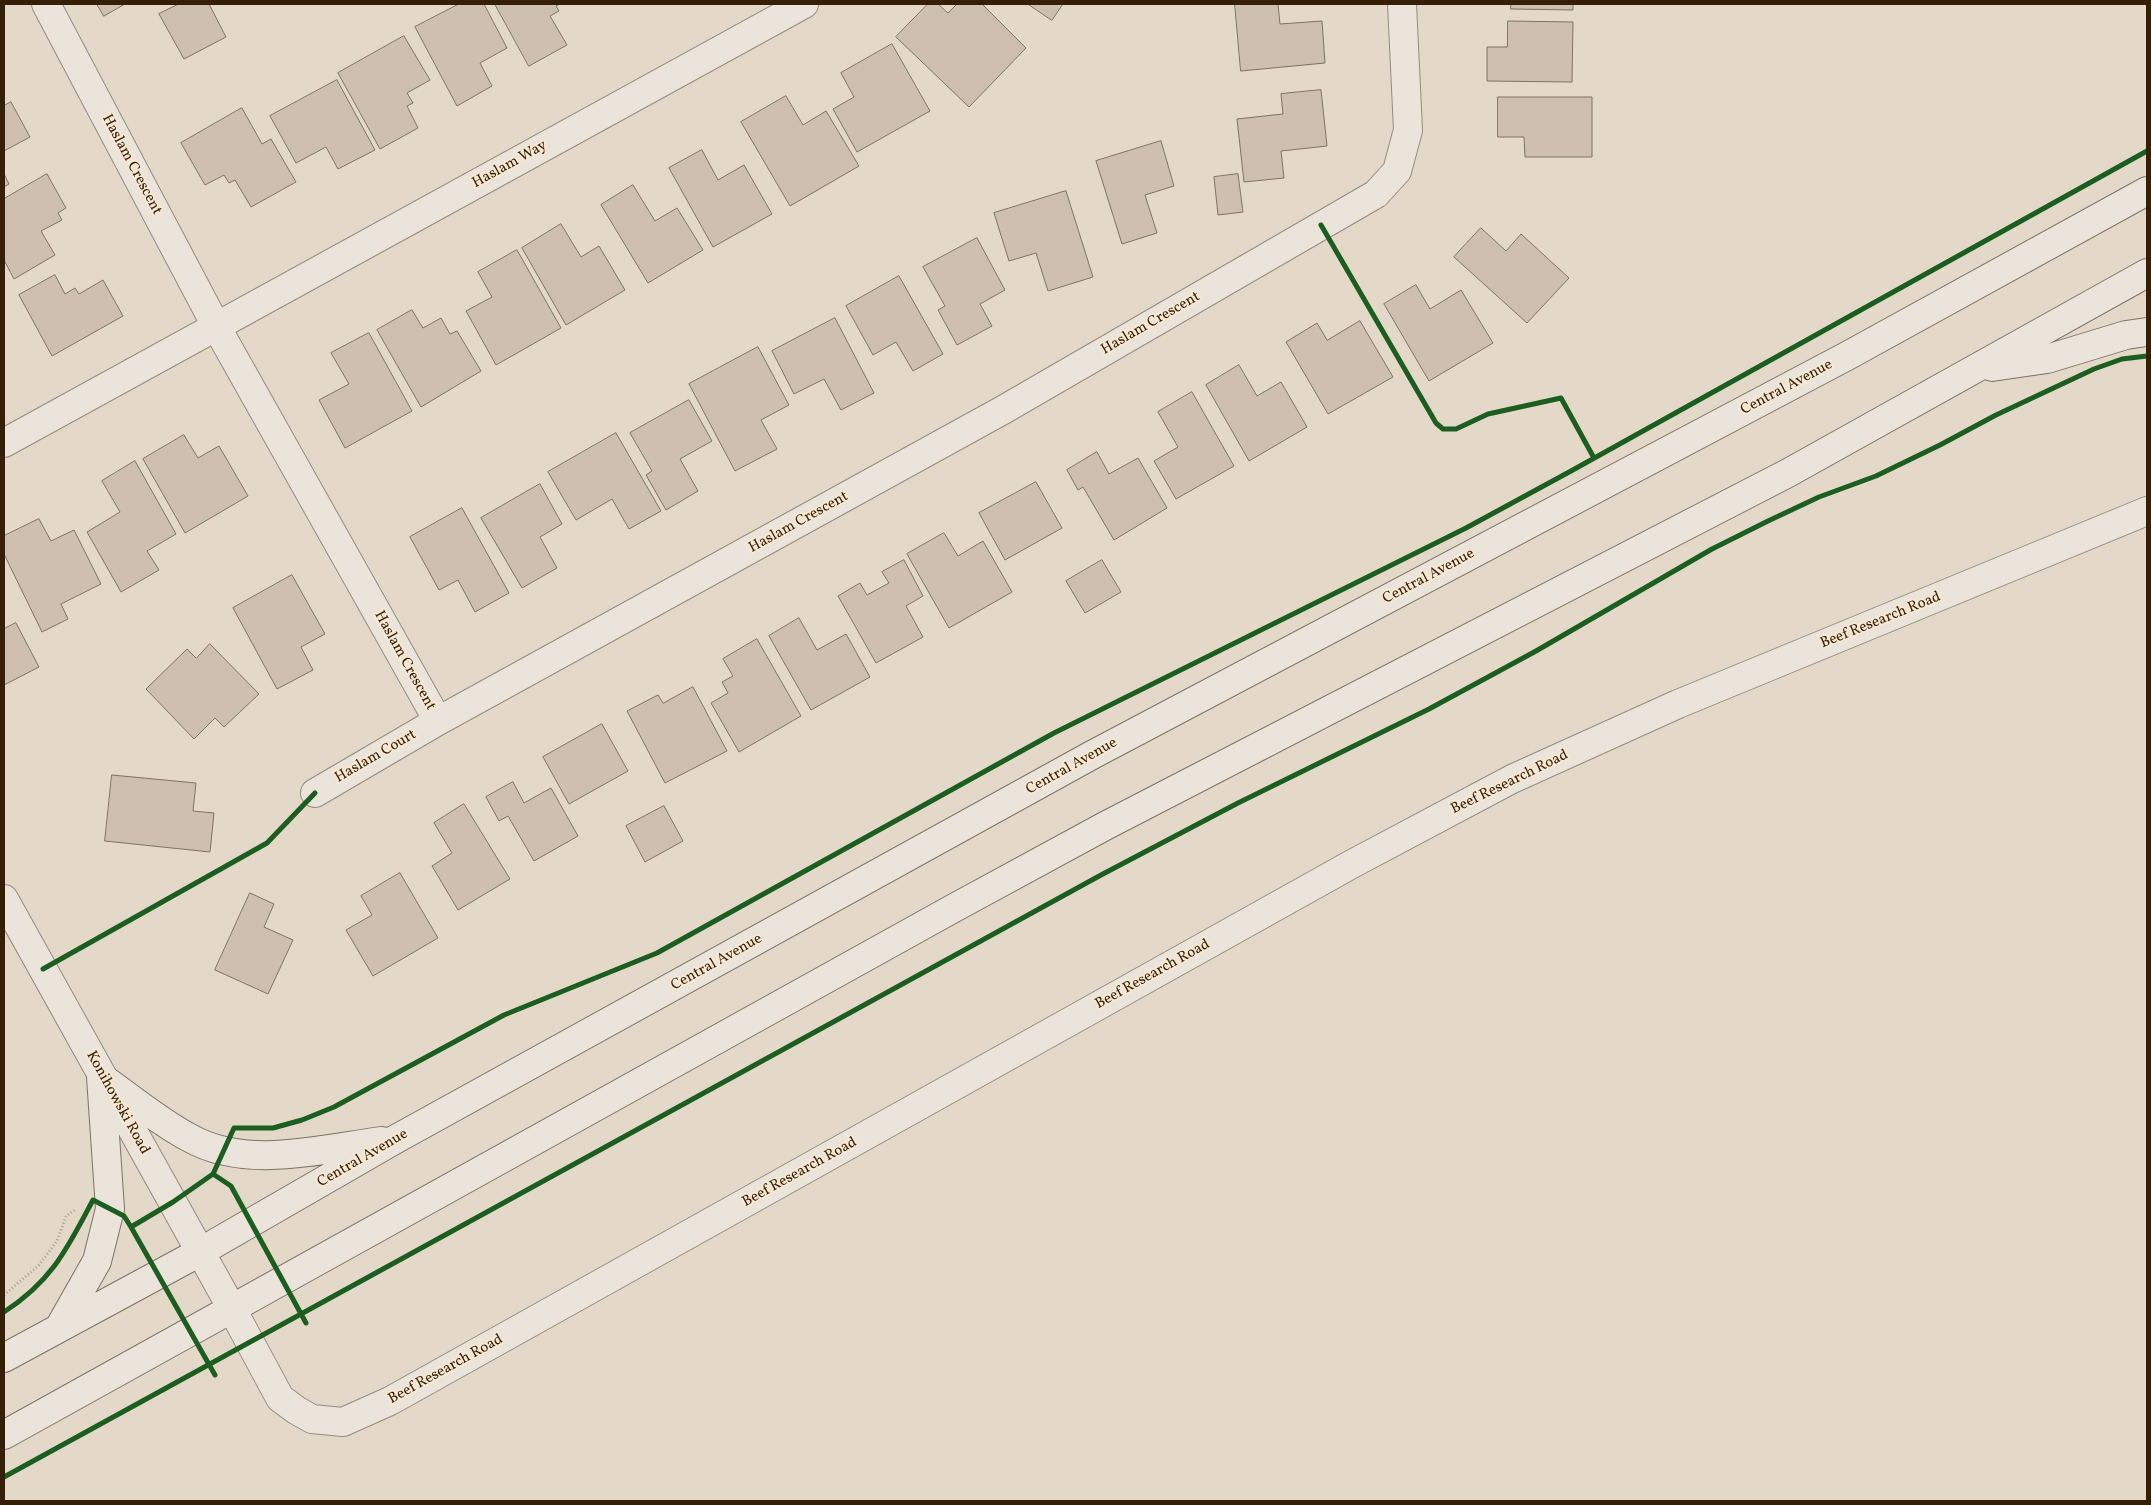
<!DOCTYPE html>
<html>
<head>
<meta charset="utf-8">
<style>
  body { margin:0 }
  #map { position:relative; width:2151px; height:1505px; overflow:hidden; background:#e4d9c8; font-family:Vollkorn,serif }
  canvas { display:block }
  .frame { position:absolute; inset:0; border:5px solid #361f07; pointer-events:none }
</style>
</head>
<body>
<div id="map">
<canvas width="2151" height="1505"></canvas>
<div class="frame"></div>
</div>
<script>
const ctx = document.querySelector('canvas').getContext('2d');
ctx.lineJoin = 'round';
function paint(path, color) { ctx.fillStyle = color; ctx.fill(path, 'evenodd'); }
function stroke(path, color, width, dash) { ctx.strokeStyle = color; ctx.lineWidth = width; ctx.lineCap = dash ? 'butt' : 'round'; ctx.setLineDash(dash || []); ctx.stroke(path); }
function write(font, color, halo, rows, align = 'center') {
  ctx.font = font + ' Vollkorn,serif'; ctx.lineWidth = 4; ctx.setLineDash([]); ctx.textBaseline = 'middle'; ctx.strokeStyle = halo; ctx.fillStyle = color; for (const [text, x, y, turn = 0] of rows) {
    ctx.save(); ctx.translate(x, y); ctx.rotate((+turn || 0) * Math.PI / 180); ctx.textAlign = isNaN(turn) ? turn : align; if (halo) ctx.strokeText(text, 0, 0); ctx.fillText(text, 0, 0); ctx.restore();
  }
}
const building = new Path2D(`
  M97 4H125L104 16Z
  M179 4H209L226 37 184 59 159 14Z
  M459 4H484L507 48 480 63 492 86 457 106 415 27Z
  M495 4H560L556 6 559 11 550 16 567 45 529 66Z
  M928 4H938L948 13 957 4H982L1026 48 969 107 896 37Z
  M1028 4H1063L1052 20Z
  M1235 4H1278L1280 24 1322 21 1325 63 1241 71Z
  M1511 4H1573V10L1511 9Z
  M1508 21 1573 22 1572 82 1487 81V47H1507Z
  M404 36 430 80 407 93 413 103 407 106 418 128 380 149 338 73Z
  M892 44 930 111 857 152 833 109 854 97 841 73Z
  M337 80 375 150 338 169 326 147 296 163 270 116Z
  M1321 90 1327 146 1281 151 1284 178 1244 182 1237 119 1283 114 1281 94Z
  M786 96 803 125 826 111 859 166 790 206 741 122Z
  M1498 97H1592V157H1525L1524 137H1498Z
  M11 102 30 137 4 151V106Z
  M242 108 262 144 271 139 296 182 251 207 235 180 229 183 224 175 205 185 181 143Z
  M1161 141 1174 186 1145 195 1157 233 1122 244 1096 161Z
  M702 150 718 180 744 165 772 214 713 247 669 168Z
  M4 174 9 184 4 187Z
  M47 174 66 208 58 213 62 220 41 231 55 255 14 279 4 260V199Z
  M1238 174 1243 212 1218 215 1214 177Z
  M633 185 655 221 677 208 703 250 648 283 601 205Z
  M1066 191 1093 277 1048 291 1036 253 1009 261 994 213Z
  M561 224 581 257 599 246 625 290 566 325 522 248Z
  M1481 228 1506 251 1521 234 1569 278 1527 323 1454 257Z
  M977 238 1005 290 980 304 992 326 957 345 938 310 945 306 923 267Z
  M517 250 561 328 496 365 466 311 492 297 478 272Z
  M55 275 65 294 75 288 79 294 103 280 123 316 52 356 19 295Z
  M899 276 943 354 913 371 896 342 873 355 846 306Z
  M1416 285 1430 309 1461 290 1493 343 1429 381 1384 304Z
  M412 310 423 328 441 318 450 334 457 331 481 371 421 407 377 330Z
  M835 318 874 393 841 410 824 379 794 394 772 351Z
  M1360 321 1393 377 1328 414 1286 342 1317 323 1327 340Z
  M369 333 412 411 345 448 319 400 349 384 331 353Z
  M758 347 789 405 761 420 777 449 735 471 689 384Z
  M1239 365 1257 396 1281 382 1307 427 1249 461 1206 385Z
  M1192 392 1234 466 1176 499 1154 461 1178 447 1158 412Z
  M689 400 712 441 680 459 698 491 666 510 646 475 652 471 630 433Z
  M616 433 661 511 629 529 612 499 576 520 548 472Z
  M184 435 198 458 219 446 248 496 185 533 143 459Z
  M1097 452 1109 474 1138 458 1167 508 1114 540 1083 487 1078 490 1067 470Z
  M135 461 176 534 147 551 159 570 121 592 87 532 120 512 102 481Z
  M1036 482 1062 528 1005 560 979 513Z
  M540 484 562 524 540 537 557 568 522 588 481 518Z
  M462 508 509 593 475 612 458 580 439 590 410 537Z
  M39 519 51 541 74 530 101 584 61 604 68 619 42 632 4 554V536Z
  M944 533 958 556 983 541 1012 592 949 628 907 554Z
  M904 560 923 596 906 606 923 637 876 663 838 596 860 583 867 595 889 583 882 572Z
  M1102 560 1121 592 1085 613 1066 581Z
  M292 575 325 634 301 647 313 670 277 689 233 608Z
  M799 618 817 650 846 634 870 677 811 710 769 636Z
  M16 623 39 667 4 685V629Z
  M757 639 801 716 739 752 711 703 728 693 722 682 733 676 723 659Z
  M210 644 259 694 224 727 215 718 194 739 146 689 187 649 196 658Z
  M693 687 727 751 665 783 627 711 658 695 663 703Z
  M602 724 628 771 569 804 543 757Z
  M112 775 196 783 193 811 214 813 210 852 105 841Z
  M513 782 524 803 551 788 578 836 534 861 508 816 499 821 486 797Z
  M464 804 510 879 458 910 432 866 452 853 434 823Z
  M664 806 683 841 645 862 626 826Z
  M400 873 438 938 373 976 346 930 372 915 361 896Z
  M250 893 274 904 264 927 293 940 268 994 215 970Z`);
const path = new Path2D(`
  M4 1295 39 1265 57 1241 66 1216 75 1210`);
const minor = new Path2D(`
  M46 4 216 326 438 721
  M4 443 804 4
  M315 793 438 721 1003 410 1376 194 1397 171 1408 130 1402 4
  M231 1307 280 1398 296 1410 312 1419 343 1422 390 1401 1352 864 1512 779 1678 704 2147 511`);
const tertiary = new Path2D(`
  M4 899 231 1307`);
const secondary = new Path2D(`
  M1992 367 2047 359 2126 335 2147 332
  M101 1077C130 1097 159 1122 190 1138 247 1170 321 1149 382 1141
  M59 1328 97 1261 110 1209 101 1077
  M4 1358 200 1252 396 1139 1092 755 1847 356 2147 191
  M4 1435 954 908 1105 826 1788 473 2147 273`);
const cycleway = new Path2D(`
  M1321 225 1436 423 1443 429H1456L1488 414 1561 398 1594 458
  M43 969 267 843 315 793
  M213 1174 231 1186 306 1323
  M131 1227 215 1375
  M4 1312C52 1281 67 1249 93 1200L124 1216 131 1227 173 1202 213 1174 234 1128H273L302 1120 334 1107 504 1015 657 953 1054 733 1466 528 1571 471 2147 151
  M4 1477 1101 875 1238 803 1429 709 1536 651 1712 549 1768 521 1819 497 1876 476 1940 445 1996 415 2094 369 2122 359 2147 356`);
const streetNames = [
  ["Haslam Crescent",131,165,62],
  ["Haslam Way",510,165,-29],
  ["Haslam Crescent",1151,324,-30],
  ["Central Avenue",1787,388,-28],
  ["Haslam Crescent",799,523,-29],
  ["Central Avenue",1429,577,-28],
  ["Beef Research Road",1881,621,-22],
  ["Haslam Crescent",404,661,61],
  ["Haslam Court",376,757,-30],
  ["Central Avenue",1072,767,-29],
  ["Beef Research Road",1510,783,-26],
  ["Central Avenue",717,963,-29],
  ["Beef Research Road",1153,975,-29],
  ["Konihowski Road",117,1103,61],
  ["Central Avenue",363,1159,-30],
  ["Beef Research Road",800,1173,-29],
  ["Beef Research Road",446,1370,-29]
];
paint(building, '#cfbfb1');
stroke(building, '#7c7366', 1);
stroke(minor, '#958c7f', 30);
stroke(tertiary, '#958c7f', 30);
stroke(secondary, '#7c7366', 30);
stroke(path, '#a7a097', 3, [1, 2.5]);
stroke(minor, '#eae4db', 28);
stroke(tertiary, '#eae4db', 28);
stroke(secondary, '#eae4db', 28);
stroke(cycleway, '#1b5e20', 5);
write('15px', '#361f07', '#f6e8d3', streetNames);
</script>
</body>
</html>
